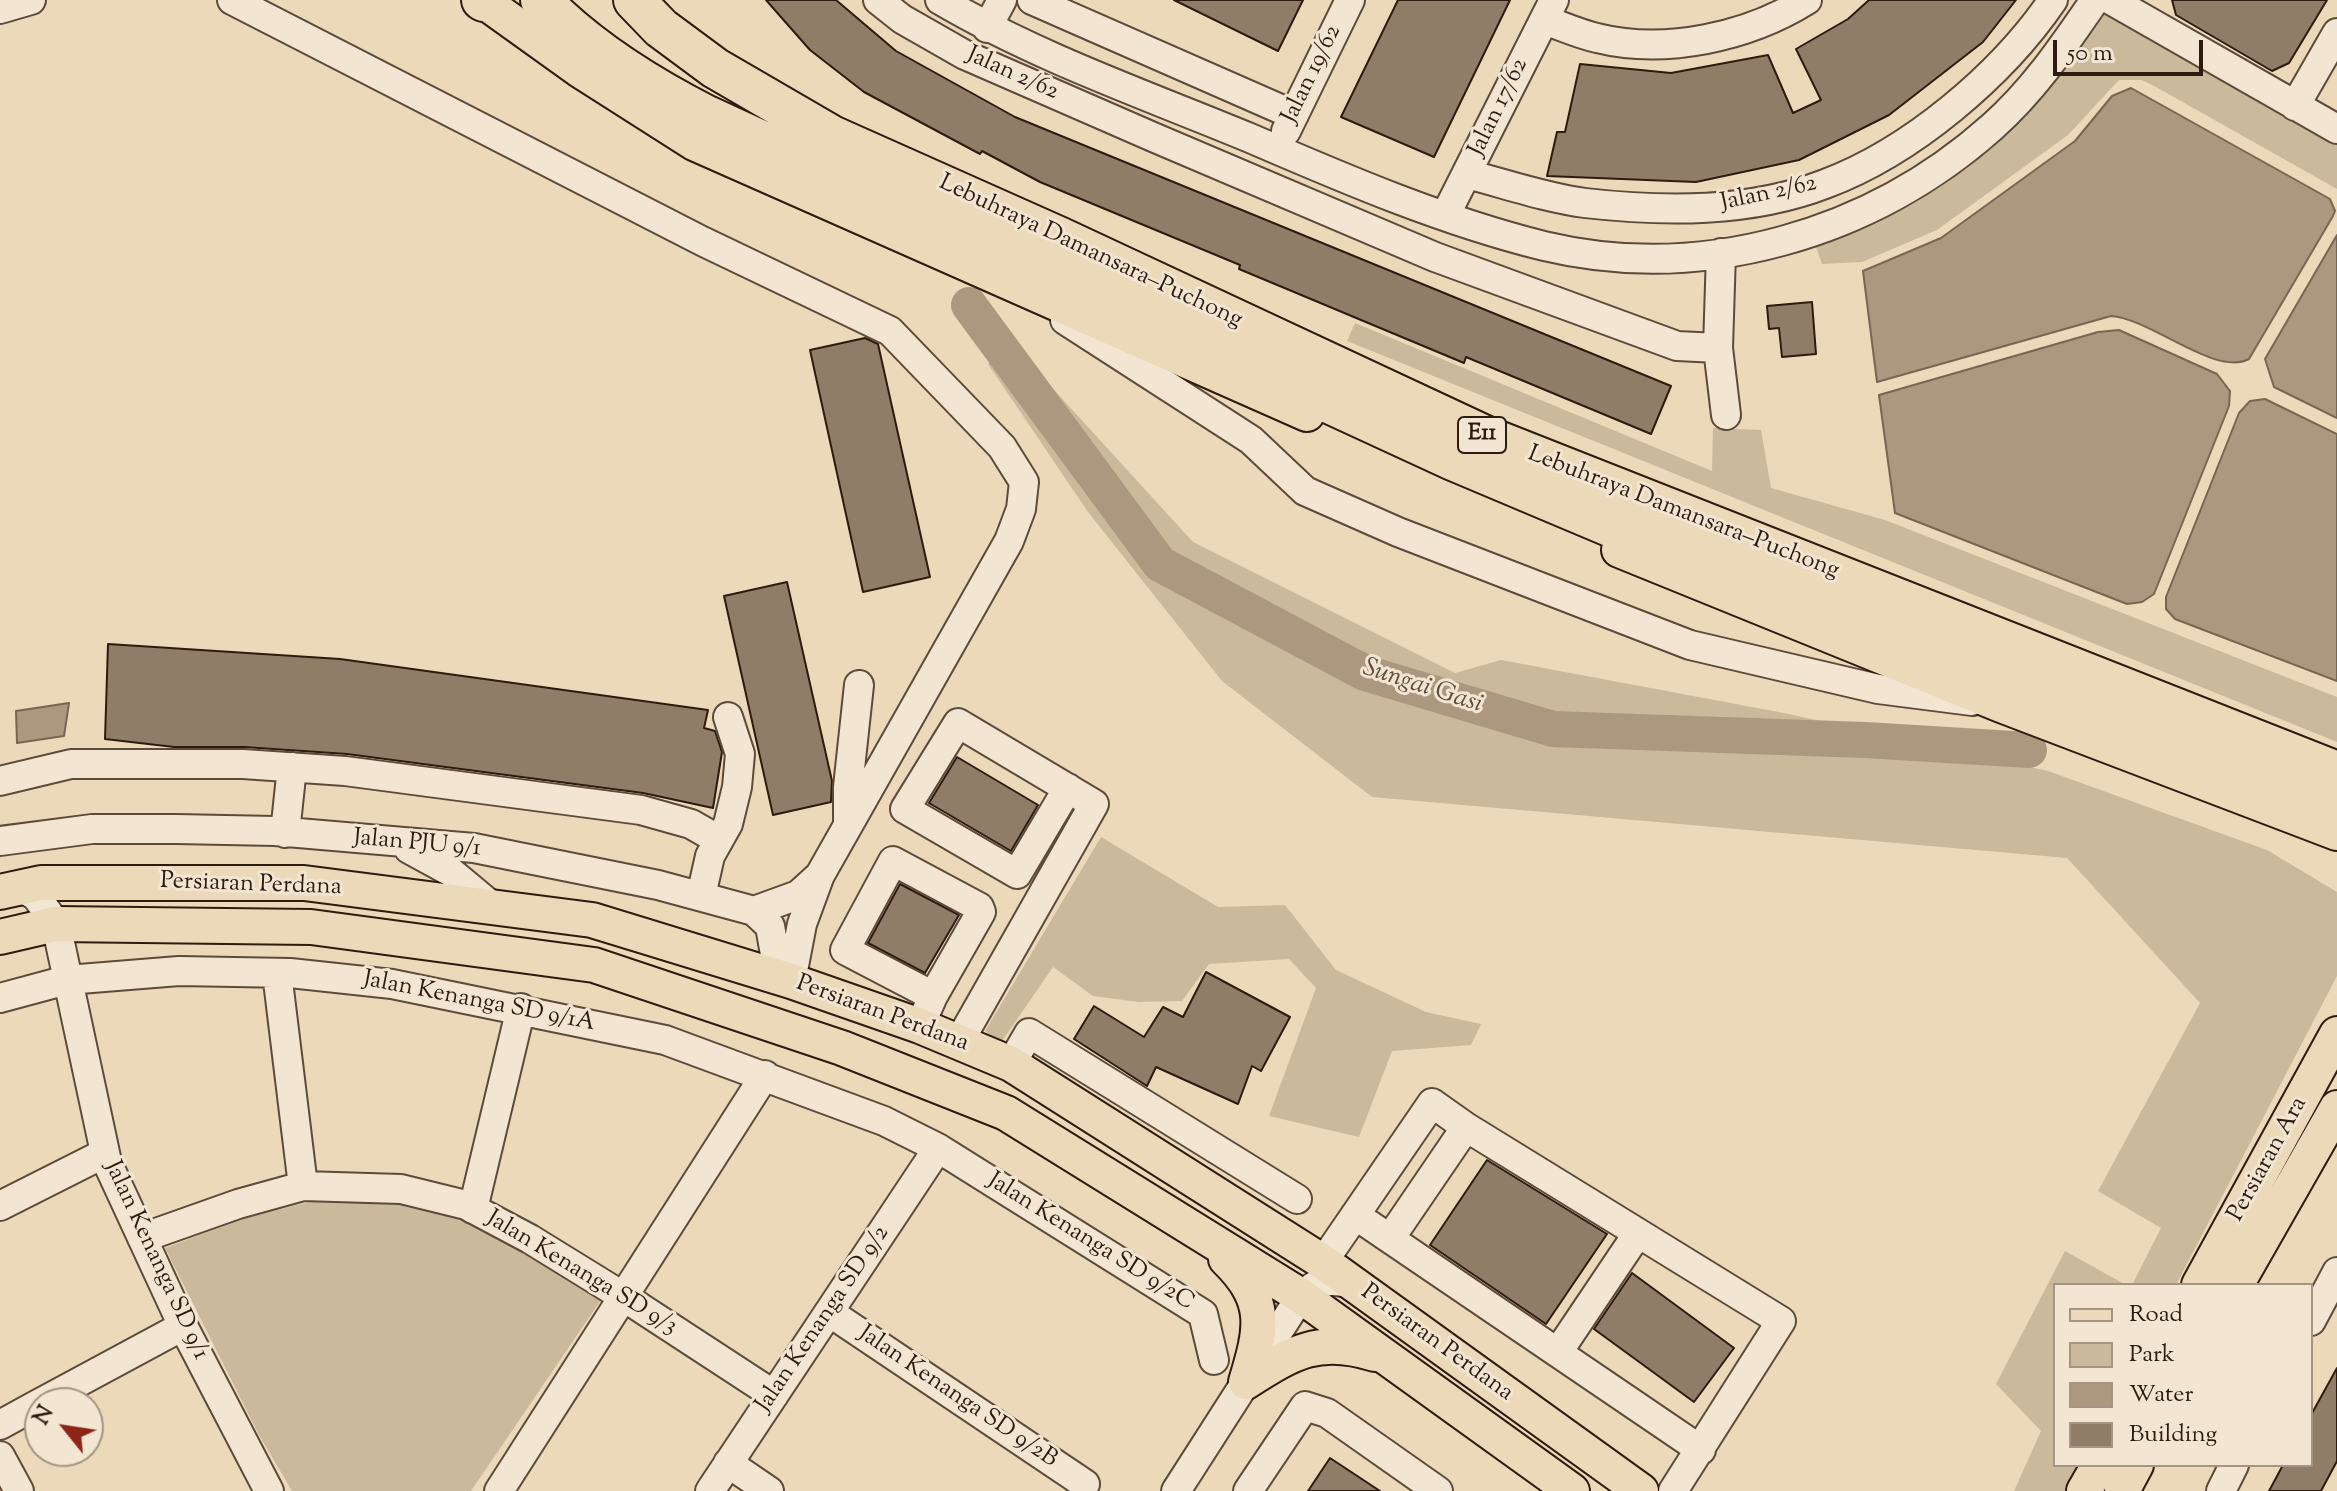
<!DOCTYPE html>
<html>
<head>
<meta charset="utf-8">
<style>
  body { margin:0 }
  #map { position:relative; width:2337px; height:1491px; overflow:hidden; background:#ebd9b9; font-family:"Sorts Mill Goudy",serif }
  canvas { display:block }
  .legend { position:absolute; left:2053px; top:1283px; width:260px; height:184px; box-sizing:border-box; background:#f2e6d2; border:2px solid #a49484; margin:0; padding:10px 14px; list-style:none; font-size:24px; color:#2e1a0f }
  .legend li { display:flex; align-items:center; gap:16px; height:40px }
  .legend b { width:40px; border:2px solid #a49484 }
  .north { position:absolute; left:24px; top:1387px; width:80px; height:80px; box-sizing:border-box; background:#f2e6d2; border:2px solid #a49484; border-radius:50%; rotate:300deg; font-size:22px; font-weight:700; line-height:32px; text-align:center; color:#2e1a0f }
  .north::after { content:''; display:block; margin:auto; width:28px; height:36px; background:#8f2418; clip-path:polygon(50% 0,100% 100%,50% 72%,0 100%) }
  .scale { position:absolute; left:2053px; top:40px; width:150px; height:36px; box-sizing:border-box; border:4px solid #2e1a0f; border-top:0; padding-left:10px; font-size:24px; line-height:28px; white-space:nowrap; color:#2e1a0f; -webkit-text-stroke:6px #f2e6d2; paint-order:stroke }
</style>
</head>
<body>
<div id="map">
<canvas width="2337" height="1491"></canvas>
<ul class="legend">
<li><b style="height:10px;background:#ebd9b9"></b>Road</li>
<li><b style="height:22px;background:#cbb99c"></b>Park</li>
<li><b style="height:22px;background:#ab987f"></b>Water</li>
<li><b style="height:22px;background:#907d67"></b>Building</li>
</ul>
<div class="north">N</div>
<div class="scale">50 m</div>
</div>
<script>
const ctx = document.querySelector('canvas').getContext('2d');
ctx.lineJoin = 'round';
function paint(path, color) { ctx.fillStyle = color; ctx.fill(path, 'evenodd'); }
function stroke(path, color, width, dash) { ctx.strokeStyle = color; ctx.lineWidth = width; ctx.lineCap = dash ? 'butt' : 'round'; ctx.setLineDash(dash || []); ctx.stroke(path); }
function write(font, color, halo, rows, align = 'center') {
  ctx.font = font + ' "Sorts Mill Goudy",serif'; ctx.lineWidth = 6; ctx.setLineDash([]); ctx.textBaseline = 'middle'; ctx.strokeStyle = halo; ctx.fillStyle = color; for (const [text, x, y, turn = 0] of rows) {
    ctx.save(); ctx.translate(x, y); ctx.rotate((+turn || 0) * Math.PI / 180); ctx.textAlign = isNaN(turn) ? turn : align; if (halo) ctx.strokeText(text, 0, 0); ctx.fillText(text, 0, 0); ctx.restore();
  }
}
const green = new Path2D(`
  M2101 0 2337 133V189L2156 87 2142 80H2119L2068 135 1937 230 1862 262 1822 264 1812 235 1911 192Z
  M1355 323 1712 471 1713 428 1761 430 1771 488 1885 520 2337 697V742L1347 341Z
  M1014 346 1193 542 1455 673 1501 660 1784 713 2048 771 2267 850 2337 892V976L2176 1285H2132L2161 1228 2098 1191 2200 1003 2067 858 1372 797 1222 681 1088 512 988 364Z
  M1101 837 1218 907 1285 905 1336 970 1426 1012 1481 1024 1471 1045 1392 1051 1359 1137 1269 1116 1316 988 1289 959 1209 964 1182 1001 1139 1002 1093 996 1053 967 1000 1044 985 1031Z
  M400 1200 470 1219 603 1297 471 1491H292L259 1435 165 1248 239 1220 309 1202Z
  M2065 1251 2126 1285H2055V1465H2080L2066 1491H2014L2041 1431 1996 1384Z`);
const water = new Path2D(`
  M2131 88 2330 199 2335 211 2333 216 2249 359C2215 377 2152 319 2111 316L1877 382 1863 271 1941 238 2075 141 2112 96Z
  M2337 235V418L2274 387 2265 359Z
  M2119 330 2217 374 2230 391 2229 406 2154 594 2142 602 2127 604 1895 513 1879 395 2098 332Z
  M2265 399 2337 434V681L2175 619 2166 609V597L2239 413 2250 401Z
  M69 703 64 736 17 743 16 711Z`);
const river = new Path2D(`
  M969 305 1160 564 1365 673 1553 729 1865 740 2029 750`);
const building = new Path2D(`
  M766 0H836L896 51 1015 117 1671 386 1651 434 1466 357 1464 363 1239 269 1240 265 1040 182 982 151 980 154 864 92 810 50Z
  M1174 0H1303L1278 51Z
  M1398 0H1510L1434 157 1341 117Z
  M1869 0H2016L1983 42 1889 115 1799 160 1696 182 1547 176 1557 132H1565L1580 64 1671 73 1768 55 1793 113 1821 100 1796 49 1848 19Z
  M2172 0H2327L2289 63 2272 71 2176 15Z
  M1812 302 1816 354 1782 357 1779 328 1769 329 1767 306Z
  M865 338 878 344 930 577 863 592 810 350Z
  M787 582 832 781 831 802 773 815 724 596Z
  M108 644 340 659 708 710 704 728 715 731 722 752 713 808 643 793 347 754 244 747H174L105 739Z
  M957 757 1038 805 1011 851 929 803Z
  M900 884 959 915 925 973 868 943Z
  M1206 972 1290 1017 1261 1071 1252 1066 1238 1104 1156 1067 1147 1086 1074 1039 1094 1006 1144 1037 1163 1007 1183 1017Z
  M1487 1160 1607 1234 1546 1324 1430 1245Z
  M1632 1273 1734 1348 1694 1402 1594 1329Z
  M2337 1368V1461L2321 1491H2269L2283 1465H2311V1415Z
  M1330 1458 1380 1491H1308Z`);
const minor = new Path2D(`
  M232 0 702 241 890 331 1002 447 1024 482 1021 509 1009 541 820 875 802 924 791 981
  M878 0 902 19 965 55 1153 137 1435 257 1677 346 1718 348 1721 253
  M940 0C1037 57 1146 95 1250 138 1345 179 1443 221 1544 246 1703 284 1872 234 1992 127 2034 90 2064 45 2095 0
  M1032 0 1294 115
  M2111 0 2337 129
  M0 9 31 0
  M1544 20C1562 26 1579 34 1597 38 1665 55 1748 37 1807 0
  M987 28 1002 0
  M2295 106 2337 33
  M1286 131 1350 0
  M1467 174C1506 184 1546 198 1585 203 1664 212 1750 213 1825 184 1911 152 2002 75 2053 0
  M1445 216 1554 0
  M1065 320 1251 440 1305 491 1398 532 1690 645 1878 689 1972 701
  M1718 348 1726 415
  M0 781 71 764H243L345 771 641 810 691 824 719 840
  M848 825V787L859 685
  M285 833 292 767
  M0 841 92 829H176L275 831 474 848 658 885 754 911 770 926 779 977
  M409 849 451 872 493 907
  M21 888 36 896 56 924 107 1162 183 1326 269 1491
  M701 896 710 856 728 824 737 787 740 754 728 717
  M754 911 798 895 820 875
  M277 973 303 1186
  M0 998 67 980 179 971 290 973 392 984 665 1040 884 1121 938 1148 1203 1314 1214 1360
  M920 1026 933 996 981 912 979 907 893 861 845 950 933 996
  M959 1042 1094 804 958 723 905 809 1017 874 1068 788
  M1011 1064 1029 1033 1297 1199
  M1466 1127 1781 1321 1673 1491
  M0 1206 105 1153
  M473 1209 521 1008
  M1355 1215 1701 1450
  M142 1238 238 1204 303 1186 401 1189 466 1205 530 1239 624 1297 774 1395
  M1323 1262 1432 1103 1466 1127 1391 1237
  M829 1312 1085 1484
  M2311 1321 2337 1272
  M1558 1352 1638 1233
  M40 1403 183 1326
  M0 1425 40 1403
  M0 1456 19 1491
  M728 1463 769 1491
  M499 1491 765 1075
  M710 1491 938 1148
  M1176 1491 1301 1296C1319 1280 1329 1278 1353 1284
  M1248 1491 1305 1406 1327 1413 1438 1491
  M2221 1491 2234 1465`);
const major = new Path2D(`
  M482 0 581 71 694 143 1307 414
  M1619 550 2001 705 2337 833
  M0 892 41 883H304L592 920 791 981 920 1026 1011 1064 1323 1262 1641 1491
  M0 937 56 924 311 927 594 965 842 1048 1006 1113 1301 1296 1572 1491
  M1226 1259C1269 1301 1262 1329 1246 1382
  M2199 1285 2337 1034
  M2236 1285 2337 1108
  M1246 1382C1293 1352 1319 1336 1375 1354
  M2084 1491 2099 1465
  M2122 1491 2136 1465`);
const highway = new Path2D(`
  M482 0 484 1
  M541 0C588 49 648 86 707 116L1453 460 1631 535 2337 805
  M634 0 661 28 715 68 832 136 1061 238 1485 436 2337 772`);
const shields = [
  [1482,435,48]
];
const shieldNames = [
  ["E11",1482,435]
];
const streetNames = [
  ["Jalan 2/62",1012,75,24],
  ["Jalan 19/62",1313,75,-64],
  ["Jalan 17/62",1500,108,-64],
  ["Jalan 2/62",1769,195,-12],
  ["Lebuhraya Damansara–Puchong",1090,253,25],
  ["Lebuhraya Damansara–Puchong",1683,514,21],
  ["Jalan PJU 9/1",417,845,5],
  ["Persiaran Perdana",251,886,2],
  ["Jalan Kenanga SD 9/1A",479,1003,11],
  ["Persiaran Perdana",882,1015,20],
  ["Persiaran Ara",2269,1160,-61],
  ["Jalan Kenanga SD 9/2C",1090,1243,32],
  ["Jalan Kenanga SD 9/1",155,1261,65],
  ["Jalan Kenanga SD 9/3",581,1274,31],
  ["Jalan Kenanga SD 9/2",824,1320,-56],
  ["Persiaran Perdana",1436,1344,36],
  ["Jalan Kenanga SD 9/2B",957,1398,34]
];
const waterNames = [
  ["Sungai Gasi",1422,688,18]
];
paint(green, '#cbb99c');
paint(water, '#ab987f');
stroke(water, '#796652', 2);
stroke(river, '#ab987f', 36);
paint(building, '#907d67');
stroke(building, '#2e1a0f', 2);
stroke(minor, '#5d4a3a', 32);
stroke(major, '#2e1a0f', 38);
stroke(highway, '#2e1a0f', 44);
stroke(minor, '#f2e6d2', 28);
stroke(major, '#ebd9b9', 34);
stroke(highway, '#ebd9b9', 40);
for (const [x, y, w] of shields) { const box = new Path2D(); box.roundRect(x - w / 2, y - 18, w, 36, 6); ctx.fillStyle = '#f2e6d2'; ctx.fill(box); stroke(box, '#2e1a0f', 2); }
write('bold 22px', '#2e1a0f', null, shieldNames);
write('24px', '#2e1a0f', '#f2e6d2', streetNames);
write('italic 26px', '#604c3c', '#f2e6d2', waterNames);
</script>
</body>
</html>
